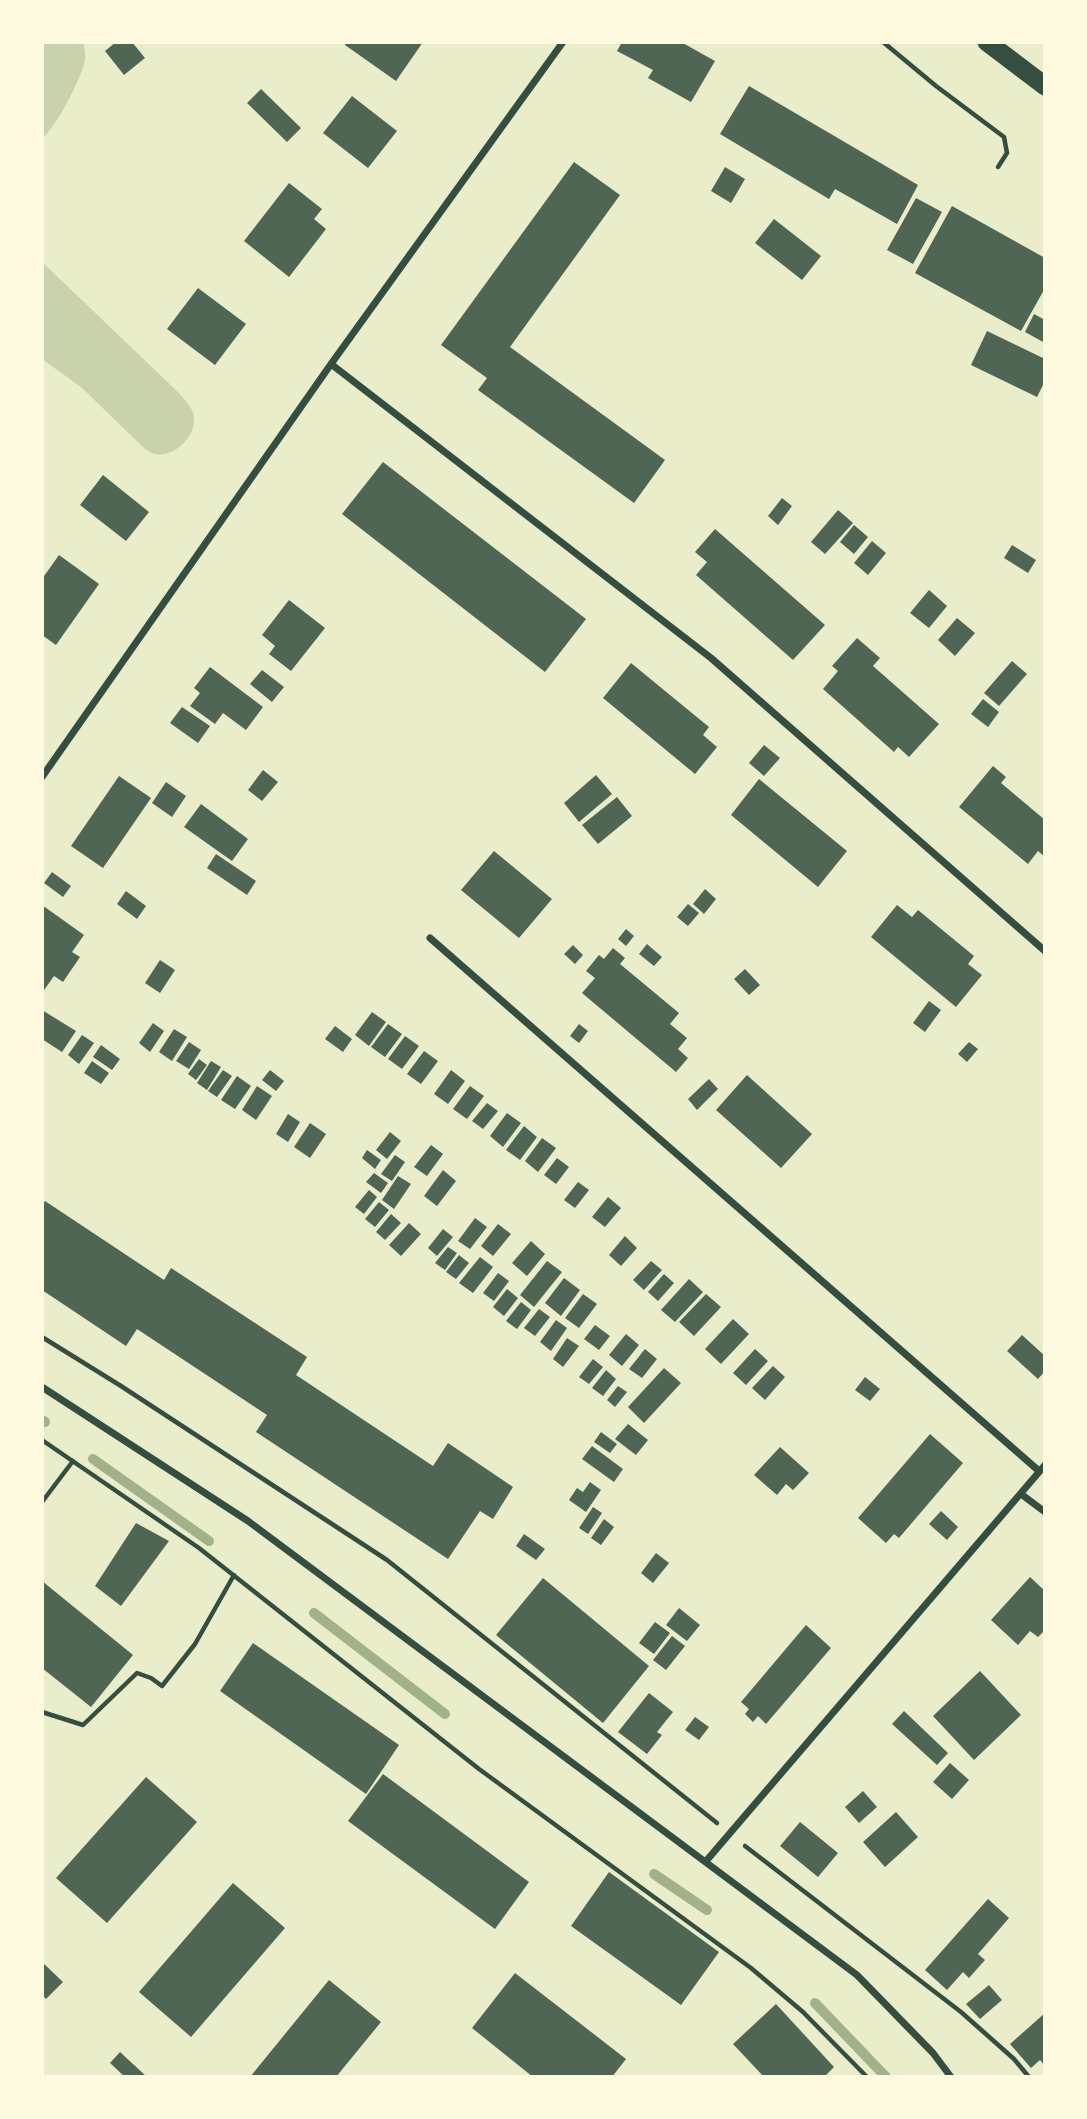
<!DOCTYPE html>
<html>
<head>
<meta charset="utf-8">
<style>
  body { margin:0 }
  #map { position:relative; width:1087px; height:2119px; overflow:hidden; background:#e9edc9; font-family:Montserrat,sans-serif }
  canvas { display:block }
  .frame { position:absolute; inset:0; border:44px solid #fefae0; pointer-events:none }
</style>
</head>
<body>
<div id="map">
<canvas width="1087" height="2119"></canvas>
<div class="frame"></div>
</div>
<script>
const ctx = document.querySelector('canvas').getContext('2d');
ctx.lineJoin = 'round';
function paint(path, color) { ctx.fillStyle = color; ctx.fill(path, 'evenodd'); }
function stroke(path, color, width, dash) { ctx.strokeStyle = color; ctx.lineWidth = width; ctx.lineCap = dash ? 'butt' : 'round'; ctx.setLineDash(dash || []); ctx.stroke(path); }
const green = new Path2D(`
  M42 42H83C84 47 86 54 85 59 82 78 56 127 42 139Z
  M42 262 180 394C184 399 190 406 193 412 200 433 175 459 154 454 151 453 148 450 145 449L81 387 42 359Z`);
const stream = new Path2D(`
  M42 1420 45 1422
  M93 1459 209 1541
  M314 1613 445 1714
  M654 1874 707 1910
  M815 2003 886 2077`);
const building = new Path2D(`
  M116 42H132L145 58 124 75 105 51Z
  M346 42H423L396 81 345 45Z
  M622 42H681L715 61 691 102 648 78 653 70 617 51Z
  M749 86 918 185 897 224 835 189 829 199 720 134Z
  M261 89 301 128 287 142 247 103Z
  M352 96 397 131 368 168 323 133Z
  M574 162 620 195 510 347 665 460 634 503 478 390 487 378 441 345Z
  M725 167 745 179 731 203 711 191Z
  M289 183 322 209 314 219 326 229 289 277 244 241Z
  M916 198 942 212 913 264 887 250Z
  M952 206 1045 258V288L1021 331 915 273Z
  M774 219 821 256 802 280 755 243Z
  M198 288 246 324 215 365 167 329Z
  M1034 314 1045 320V343L1025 332Z
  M987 331 1045 359V381L1037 397 971 365Z
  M383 462 586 619 545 672 342 514Z
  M103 475 149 512 126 541 80 505Z
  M782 498 792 506 778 525 768 516Z
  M838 510 853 523 825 554 811 542Z
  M854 525 868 537 854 554 840 542Z
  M715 529 825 625 793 660 696 575 707 562 695 552Z
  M872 541 886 553 868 575 854 563Z
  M1012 545 1036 560 1028 573 1004 558Z
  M59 555 99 584 56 645 42 635V579Z
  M929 590 947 606 929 628 910 613Z
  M289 600 325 628 291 671 269 654 275 646 262 635Z
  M957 618 975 633 955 656 938 640Z
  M857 638 880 658 873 666 939 724 909 757 898 747 894 752 823 689 838 671 832 666Z
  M1012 661 1027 674 999 706 984 693Z
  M631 663 709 727 703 735 717 747 695 774 603 698Z
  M210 667 263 707 246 730 223 713 215 724 190 706 200 693 194 688Z
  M262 670 284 687 272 702 250 684Z
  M983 699 999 712 988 727 971 714Z
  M182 707 210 726 198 743 170 723Z
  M764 745 780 758 764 776 749 763Z
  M993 766 1006 777 1001 783 1045 820V857L1038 851 1028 864 959 807Z
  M263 770 278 782 262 801 248 790Z
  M596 775 612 794 579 822 564 803Z
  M119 776 151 798 103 868 71 846Z
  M759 779 847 851 818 887 731 815Z
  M166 782 186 796 172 817 152 803Z
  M617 797 632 816 598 844 582 825Z
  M201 804 248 839 232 861 184 827Z
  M494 851 552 899 519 938 461 890Z
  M216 854 256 881 247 895 207 868Z
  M52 872 71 886 63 897 44 883Z
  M705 889 716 899 704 914 693 904Z
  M126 891 146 906 137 919 117 904Z
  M688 904 699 913 688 926 677 917Z
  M42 905 84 935 72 952 80 957 63 982 54 976 42 993Z
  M897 905 912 917 918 910 974 956 968 964 982 975 956 1007 871 937Z
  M626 929 634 936 626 946 618 939Z
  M647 944 662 957 654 966 639 954Z
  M573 945 583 955 575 964 564 954Z
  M613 948 625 958 620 964 679 1013 670 1024 687 1038 678 1049 688 1058 676 1072 582 993 595 978 586 971 599 955 604 959Z
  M160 960 175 970 160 993 145 983Z
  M745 969 760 985 749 995 734 979Z
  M929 1001 941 1010 925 1032 913 1023Z
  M42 1010 76 1031 62 1052 42 1039Z
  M372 1012 386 1022 369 1046 355 1035Z
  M153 1023 164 1031 150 1052 139 1043Z
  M388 1024 402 1034 385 1057 371 1047Z
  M579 1024 588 1031 579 1043 570 1036Z
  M335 1026 352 1039 343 1052 325 1039Z
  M174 1029 187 1037 172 1061 159 1052Z
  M82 1035 94 1043 79 1064 68 1055Z
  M405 1036 419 1046 402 1069 388 1059Z
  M189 1042 201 1050 189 1069 176 1061Z
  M969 1042 978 1049 967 1062 958 1054Z
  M101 1045 120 1059 112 1070 93 1057Z
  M424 1051 438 1061 421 1084 407 1074Z
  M199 1059 207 1065 196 1080 188 1074Z
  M92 1061 109 1073 101 1084 84 1073Z
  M211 1061 221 1067 207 1090 197 1083Z
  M223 1070 232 1076 217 1097 208 1091Z
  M270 1070 284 1081 276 1091 262 1080Z
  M451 1070 465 1081 448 1104 434 1094Z
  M747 1075 812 1134 781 1168 716 1110Z
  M237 1076 251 1086 235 1109 221 1100Z
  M709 1079 718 1089 697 1110 688 1099Z
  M257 1086 272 1096 256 1120 242 1110Z
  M470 1086 484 1096 467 1119 453 1109Z
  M487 1103 498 1111 483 1129 472 1121Z
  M507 1113 521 1123 503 1147 490 1136Z
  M288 1114 300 1122 288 1142 276 1134Z
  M310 1123 326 1134 310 1158 294 1147Z
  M524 1126 537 1137 520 1160 506 1150Z
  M390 1132 401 1141 387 1159 376 1150Z
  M542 1138 556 1148 538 1172 525 1161Z
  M431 1145 443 1154 427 1176 414 1167Z
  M367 1150 381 1160 375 1169 362 1158Z
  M395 1155 405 1162 392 1181 381 1174Z
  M557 1158 569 1167 556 1184 544 1175Z
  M443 1170 456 1181 437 1206 424 1196Z
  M374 1173 388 1183 381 1193 366 1182Z
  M398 1176 411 1184 394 1209 382 1200Z
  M578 1182 589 1190 575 1208 564 1200Z
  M369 1190 377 1197 364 1214 355 1207Z
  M608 1197 621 1208 605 1227 592 1217Z
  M45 1201 164 1280 171 1268 307 1357 296 1375 433 1466 448 1443 513 1487 493 1519 480 1511 448 1559 256 1432 267 1415 137 1329 126 1346 42 1290V1205Z
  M379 1202 389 1210 375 1227 365 1219Z
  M391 1214 401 1223 385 1240 376 1232Z
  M475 1218 487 1227 470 1249 458 1241Z
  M409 1223 421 1234 401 1256 389 1245Z
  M498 1224 511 1234 493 1256 481 1246Z
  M443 1229 453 1237 437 1256 428 1248Z
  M625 1236 637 1248 621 1266 609 1255Z
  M531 1241 545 1254 527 1276 512 1263Z
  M448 1247 457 1253 445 1270 435 1263Z
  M459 1255 469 1263 456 1279 446 1272Z
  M480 1257 493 1267 473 1293 459 1283Z
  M547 1261 562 1272 534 1307 520 1295Z
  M651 1261 662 1270 644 1290 633 1280Z
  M498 1273 509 1281 494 1301 483 1293Z
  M664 1274 674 1283 658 1301 648 1292Z
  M564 1278 580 1290 561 1316 545 1303Z
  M689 1279 703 1292 675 1322 661 1310Z
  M507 1289 518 1298 504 1316 493 1307Z
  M583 1294 597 1304 579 1328 565 1318Z
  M706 1294 721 1307 694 1336 679 1322Z
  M521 1302 531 1310 517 1329 506 1321Z
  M539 1309 550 1317 535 1336 524 1328Z
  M733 1319 749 1334 721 1364 705 1349Z
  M556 1320 567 1328 551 1351 540 1342Z
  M595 1325 610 1336 599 1350 584 1339Z
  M626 1334 639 1345 622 1366 609 1355Z
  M1022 1335 1045 1356V1371L1038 1379 1007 1351Z
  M567 1338 579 1346 563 1367 553 1359Z
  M645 1349 657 1359 642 1378 629 1369Z
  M755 1349 768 1361 746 1385 733 1373Z
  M593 1359 603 1367 589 1384 579 1377Z
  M773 1366 785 1377 765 1400 752 1388Z
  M664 1368 681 1383 644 1423 628 1407Z
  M606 1370 616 1379 603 1396 592 1388Z
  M865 1377 880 1389 870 1401 855 1390Z
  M618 1386 627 1392 615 1407 607 1400Z
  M628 1424 648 1440 636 1455 615 1439Z
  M601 1432 617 1444 610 1453 594 1442Z
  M930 1434 963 1463 899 1538 894 1534 886 1543 858 1518Z
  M592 1446 623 1469 614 1482 582 1459Z
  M780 1447 809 1473 793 1490 786 1484 777 1495 754 1475Z
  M590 1482 601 1490 586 1512 569 1500 577 1488 583 1492Z
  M593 1507 602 1513 588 1534 579 1528Z
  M941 1511 958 1527 947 1540 929 1524Z
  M604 1519 614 1527 601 1545 591 1538Z
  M136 1523 169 1541 121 1606 95 1586Z
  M524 1534 545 1549 536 1560 516 1546Z
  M656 1553 669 1563 653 1583 641 1573Z
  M1030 1577 1045 1591V1630L1038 1637 1030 1631 1018 1645 991 1620Z
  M543 1578 649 1666 603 1723 496 1635Z
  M42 1581 133 1655 91 1707 42 1668Z
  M679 1608 700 1625 687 1641 666 1625Z
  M655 1622 670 1633 654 1654 639 1643Z
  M806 1625 831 1648 766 1724 758 1716 753 1722 745 1714 749 1709 741 1702Z
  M672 1636 685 1646 666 1670 653 1660Z
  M253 1643 399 1745 366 1794 220 1691Z
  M980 1671 1021 1715 974 1760 933 1716Z
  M649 1693 673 1712 657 1732 662 1735 647 1754 618 1732Z
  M904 1711 948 1753 937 1765 892 1724Z
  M695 1717 709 1727 699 1740 685 1730Z
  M950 1763 969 1780 952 1799 933 1782Z
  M383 1774 529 1882 495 1929 348 1821Z
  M146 1777 197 1822 107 1923 56 1878Z
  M863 1791 877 1807 859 1823 845 1807Z
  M896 1812 918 1837 885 1867 863 1842Z
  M800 1822 838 1853 818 1877 780 1846Z
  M609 1872 719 1952 681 2005 571 1926Z
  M233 1883 285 1928 191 2037 139 1992Z
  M988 1899 1009 1918 978 1954 985 1960 969 1978 963 1972 947 1990 925 1970Z
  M42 1962 63 1982 46 1999 42 1995Z
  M515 1973 626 2059 612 2077H533L472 2028Z
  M329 1980 381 2022 336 2077H250Z
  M989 1985 1002 2000 980 2019 966 2004Z
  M776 2004 834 2067 824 2077H764L733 2044Z
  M1045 2013V2066L1040 2060 1031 2068 1010 2044Z
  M120 2052 147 2077H125L110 2063Z`);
const path = new Path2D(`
  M883 42 936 86 1004 137 1007 153 998 167
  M42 1337 121 1386 387 1560 717 1823
  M42 1440 199 1548 479 1769 751 1968 803 2012 867 2077
  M42 1502 73 1461
  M42 1712 83 1725 137 1673 151 1678 162 1686 195 1644 234 1575
  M745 1846 961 2012 1014 2059 1029 2077`);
const minor = new Path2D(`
  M331 364 711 658 1045 951
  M42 777 331 364 563 42
  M430 938 1039 1471
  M42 1387 248 1521 857 1975 933 2053 951 2077
  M1021 1494 1045 1512
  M707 1860 1045 1465`);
const trunk = new Path2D(`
  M987 42 1045 86`);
paint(green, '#cad2ad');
stroke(stream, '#a3b18a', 10);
paint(building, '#4f6655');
stroke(path, '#344e41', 4.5);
stroke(minor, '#344e41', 7);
stroke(trunk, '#344e41', 19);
</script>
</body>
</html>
